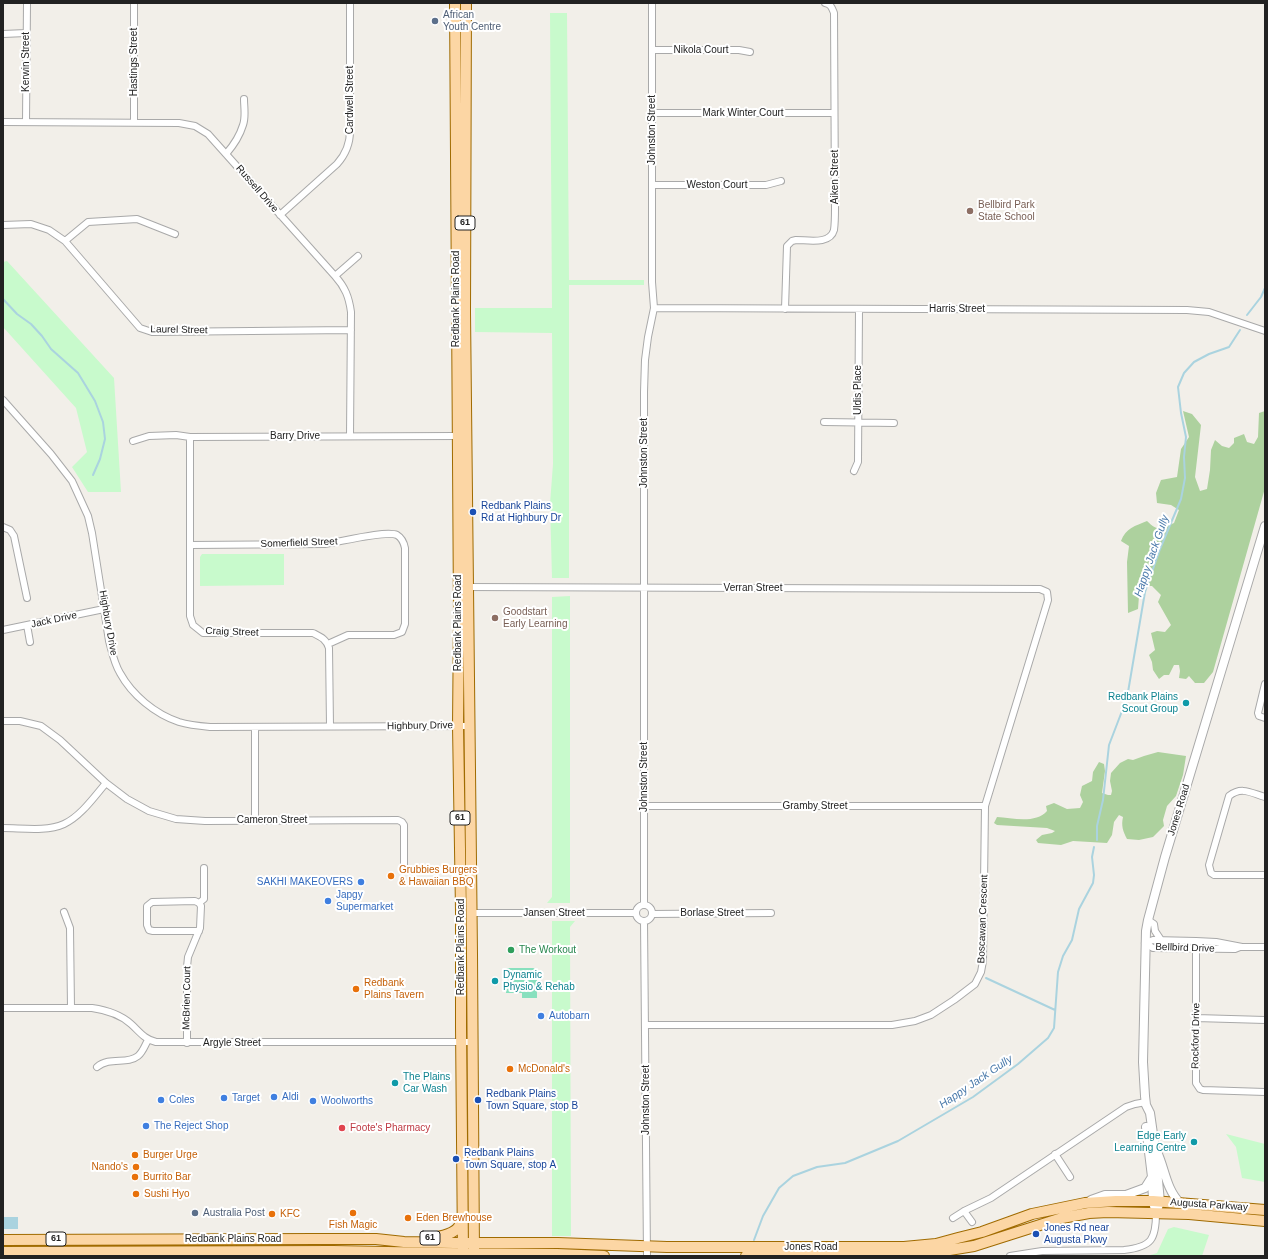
<!DOCTYPE html>
<html>
<head>
<meta charset="utf-8">
<style>
  body { margin:0 }
  #map { position:relative; width:1268px; height:1259px; overflow:hidden; background:#f2efe9; font-family:Helvetica,sans-serif }
  canvas { display:block }
  .frame { position:absolute; inset:0; border:4px solid #222; pointer-events:none }
</style>
</head>
<body>
<div id="map">
<canvas width="1268" height="1259"></canvas>
<div class="frame"></div>
</div>
<script>
const ctx = document.querySelector('canvas').getContext('2d');
ctx.lineJoin = 'round';
function paint(path, color) { ctx.fillStyle = color; ctx.fill(path, 'evenodd'); }
function stroke(path, color, width, dash) { ctx.strokeStyle = color; ctx.lineWidth = width; ctx.lineCap = dash ? 'butt' : 'round'; ctx.setLineDash(dash || []); ctx.stroke(path); }
function write(font, color, halo, rows, align = 'center') {
  ctx.font = font + ' Helvetica,sans-serif'; ctx.lineWidth = 4; ctx.setLineDash([]); ctx.textBaseline = 'middle'; ctx.strokeStyle = halo; ctx.fillStyle = color; for (const [text, x, y, turn = 0] of rows) {
    ctx.save(); ctx.translate(x, y); ctx.rotate((+turn || 0) * Math.PI / 180); ctx.textAlign = isNaN(turn) ? turn : align; if (halo) ctx.strokeText(text, 0, 0); ctx.fillText(text, 0, 0); ctx.restore();
  }
}
const forest = new Path2D(`
  M1183 411 1192 414 1201 425 1195 477 1200 491 1207 489 1210 470 1211 450 1215 440 1222 446 1229 448 1234 443V438L1244 434 1247 442 1254 444 1258 437 1259 413 1265 411V488L1213 672 1204 683H1195L1189 676 1186 679 1179 678 1180 671 1179 665H1174L1169 675H1164L1159 679 1153 670 1152 662 1149 655 1155 650 1151 633 1157 631 1165 632 1171 625 1158 602 1161 595 1152 586H1144L1139 596 1138 609 1128 613 1127 562 1129 546 1121 541C1126 528 1135 526 1147 521 1158 532 1162 529 1174 523L1179 510 1171 505 1157 503 1156 493 1161 480 1177 477 1181 449 1189 437Z
  M1158 752 1186 756 1183 775 1176 796 1167 806 1163 820 1164 826 1153 837 1139 840 1127 839C1123 831 1121 826 1123 817L1119 815 1114 822 1112 835 1107 843 1073 841 1061 845 1038 843 1036 840 1042 835 1052 833 1055 831 1047 828 997 825 994 823 997 817C1012 818 1036 824 1047 811L1046 806 1054 803 1067 809 1080 808 1083 802 1080 795 1082 786 1092 781 1093 772 1099 762 1104 764 1105 771 1102 793 1108 795H1111L1112 791 1110 781 1111 773 1120 763 1128 759 1133 760 1144 756Z`);
const park = new Path2D(`
  M550 13H567L569 280H644V285H569V578H552L550 504 553 464 552 333 475 332V308H552Z
  M7 261 114 378 121 492H88L72 467 87 452 76 408 3 327V262Z
  M202 554H284V585L200 586V557Z
  M570 596V903H547L552 897V597Z
  M552 921H575L570 927 571 1236H552Z
  M1226 1134 1265 1144V1182L1242 1178 1236 1147Z
  M1174 1227 1209 1235 1202 1256H1147L1157 1253 1168 1229Z`);
const pitch = new Path2D(`
  M506 968H537V998H522V993H506Z`);
const water = new Path2D(`
  M3 1217H18V1229H3Z`);
const stream = new Path2D(`
  M1265 257V264
  M3 299 17 314 31 324 42 336 51 349 78 373 95 401 103 422 105 439 100 459 93 475
  M1247 315 1261 297 1265 288
  M1097 840V826L1103 800 1109 745 1127 698 1145 592 1160 549 1181 499 1185 478 1184 457 1186 437 1181 413 1178 387 1184 373 1194 362 1209 354 1229 347 1240 330
  M986 978 1055 1010
  M754 1240 763 1216 779 1188 793 1176 817 1167 845 1163 898 1141 973 1097 1018 1064 1048 1038 1054 1028 1058 972 1063 956 1072 940 1079 909 1093 883 1094 875 1092 857 1094 847`);
const minor = new Path2D(`
  M134 3V122
  M3 34 26 33
  M652 50H739L750 52
  M652 113H834
  M3 122 179 123 195 126 208 134 335 276C345 287 349 297 351 312L350 436
  M26 122 27 3
  M226 154C233 146 240 135 243 125 246 117 244 107 244 99
  M653 185H766L781 181
  M280 215 337 164C346 154 350 144 350 131V3
  M3 225 31 224 49 230 65 241 140 328 152 332 351 330
  M65 241 88 222 137 219 175 234
  M335 276 358 256
  M654 308 1187 310 1209 312 1265 331
  M785 309 787 246 792 241 796 240C808 240 830 245 834 230 835 223 835 215 835 208L834 13C832 8 831 4 825 3
  M3 400 51 454 72 481 88 516 92 533 109 641C112 652 114 663 120 673 132 695 155 714 179 722 189 725 199 726 210 727L469 726
  M824 422 894 423
  M190 437V616L193 625 203 633H313C321 637 326 639 329 648L330 726
  M133 441 149 436 176 435 190 437 457 436
  M854 471 858 462 859 309
  M3 527 10 530 14 536 27 598
  M190 545 325 544C340 542 386 530 397 535 402 538 404 543 405 548V624L402 632 394 635H348L328 644
  M465 587 1040 589 1047 592 1048 600 985 806 983 961 981 972 975 984 954 1000 931 1015 915 1021 892 1025H645
  M27 625 30 642
  M3 630 104 609
  M1265 684 1258 713 1259 716 1265 718
  M3 721H20L41 726 60 740 106 783 127 799 149 811 176 819 205 821 398 820 402 822 404 825V865
  M1265 797C1251 793 1242 786 1229 796L1209 865 1211 873 1214 875H1265
  M644 806H985
  M255 820V727
  M3 828C22 828 46 832 64 824 81 816 94 797 106 783
  M199 903 204 899V868
  M644 905V392L645 360 648 337 654 308 652 282V3
  M636 913a8 8 0 1 1 16 0a8 8 0 1 1-16 0Z
  M64 912 70 928 71 1008
  M472 913H636
  M652 914 771 913
  M1148 920 1154 924 1155 931 1161 940
  M644 921 647 1256
  M199 931H153L149 930 147 925V906L152 902 195 901 199 903
  M1196 941V1083L1200 1089 1203 1090 1265 1092
  M1145 943 1153 940 1196 941 1216 942 1242 947H1265
  M1145 943 1153 948 1235 949 1240 947
  M3 1008H92C106 1010 120 1014 131 1024 140 1032 144 1039 156 1042H473
  M1196 1018 1265 1020
  M187 1043V967L188 957 200 928 201 906 199 903
  M97 1067C110 1056 127 1065 138 1056 143 1052 145 1045 148 1040
  M1055 1154 1070 1177
  M964 1211 972 1222
  M953 1218 964 1211 991 1198 1126 1107 1135 1104 1146 1102
  M1010 1256 1042 1251 1124 1250C1152 1247 1156 1239 1156 1213`);
const tertiary = new Path2D(`
  M1146 1127 1152 1177 1153 1201 1154 1206
  M1157 1152C1165 1169 1166 1189 1180 1203
  M1091 1200 1105 1195H1126L1145 1188 1152 1177
  M1156 1213 1160 1202 1155 1148 1150 1113 1146 1105 1145 1096 1143 1062 1146 931 1148 920 1165 857 1265 526`);
const primary = new Path2D(`
  M455 3 459 614 458 726 461 911V1027L463 1253
  M466 3 465 312 472 954 474 1253
  M428 1238C437 1238 451 1235 458 1228 460 1225 461 1222 462 1219
  M3 1240 316 1239H376L404 1242 454 1243H558L667 1247H904L936 1244 958 1238 982 1232 1032 1214 1085 1203 1116 1201H1153L1265 1210
  M3 1252 333 1251 441 1253 557 1254 604 1256
  M746 1256 793 1254H904L931 1253 974 1246 1062 1218 1089 1213 1108 1212 1189 1214 1265 1221`);
const markers = [
  [435,21,4,"#5c6f8a"],
  [970,211,4,"#8d6e63"],
  [473,512,4,"#1a4fb4"],
  [495,618,4,"#8d6e63"],
  [1186,703,4,"#0f9aa8"],
  [391,876,4,"#e8710a"],
  [361,882,4,"#3f7fe0"],
  [328,901,4,"#3f7fe0"],
  [511,950,4,"#2e9e5b"],
  [495,981,4,"#0f9aa8"],
  [356,989,4,"#e8710a"],
  [541,1016,4,"#3f7fe0"],
  [510,1069,4,"#e8710a"],
  [395,1083,4,"#0f9aa8"],
  [274,1097,4,"#3f7fe0"],
  [224,1098,4,"#3f7fe0"],
  [161,1100,4,"#3f7fe0"],
  [478,1100,4,"#1a4fb4"],
  [313,1101,4,"#3f7fe0"],
  [146,1126,4,"#3f7fe0"],
  [342,1128,4,"#e0444e"],
  [1194,1142,4,"#0f9aa8"],
  [135,1155,4,"#e8710a"],
  [456,1159,4,"#1a4fb4"],
  [136,1167,4,"#e8710a"],
  [135,1177,4,"#e8710a"],
  [136,1194,4,"#e8710a"],
  [195,1213,4,"#5c6f8a"],
  [353,1213,4,"#e8710a"],
  [272,1214,4,"#e8710a"],
  [408,1218,4,"#e8710a"],
  [1036,1234,4,"#1a4fb4"]
];
const shields = [
  [465,223,20],
  [460,818,20],
  [430,1238,20],
  [56,1239,20]
];
const shieldNames = [
  ["61",465,223],
  ["61",460,818],
  ["61",430,1238],
  ["61",56,1239]
];
const serviceNames = [
  ["African",443,15],
  ["Youth Centre",443,27],
  ["Australia Post",203,1213]
];
const streetNames = [
  ["Nikola Court",701,50],
  ["Kerwin Street",26,62,-90],
  ["Hastings Street",134,62,-90],
  ["Cardwell Street",350,100,-90],
  ["Mark Winter Court",743,113],
  ["Johnston Street",652,130,-90],
  ["Aiken Street",835,177,-90],
  ["Weston Court",717,185],
  ["Russell Drive",257,189,49],
  ["Redbank Plains Road",456,299,-90],
  ["Harris Street",957,309],
  ["Laurel Street",179,330,1],
  ["Uldis Place",858,390,-90],
  ["Barry Drive",295,436],
  ["Johnston Street",644,453,-90],
  ["Somerfield Street",299,543,-2],
  ["Verran Street",753,588],
  ["Jack Drive",54,620,-12],
  ["Highbury Drive",108,623,80],
  ["Redbank Plains Road",458,623,-90],
  ["Craig Street",232,632,2],
  ["Highbury Drive",420,726,-1],
  ["Johnston Street",644,777,-90],
  ["Gramby Street",815,806],
  ["Jones Road",1179,810,-73],
  ["Cameron Street",272,820],
  ["Jansen Street",554,913],
  ["Borlase Street",712,913],
  ["Boscawan Crescent",983,919,-88],
  ["Redbank Plains Road",461,947,-90],
  ["Bellbird Drive",1185,948,2],
  ["McBrien Court",187,998,-89],
  ["Rockford Drive",1196,1036,-89],
  ["Argyle Street",232,1043],
  ["Johnston Street",646,1100,-90],
  ["Augusta Parkway",1209,1205,4],
  ["Redbank Plains Road",233,1239],
  ["Jones Road",811,1247]
];
const educationNames = [
  ["Bellbird Park",978,205],
  ["State School",978,217],
  ["Goodstart",503,612],
  ["Early Learning",503,624]
];
const transitNames = [
  ["Redbank Plains",481,506],
  ["Rd at Highbury Dr",481,518],
  ["Redbank Plains",486,1094],
  ["Town Square, stop B",486,1106],
  ["Redbank Plains",464,1153],
  ["Town Square, stop A",464,1165],
  ["Jones Rd near",1044,1228],
  ["Augusta Pkwy",1044,1240]
];
const cultureNames = [
  ["Redbank Plains",1178,697],
  ["Scout Group",1178,709],
  ["Dynamic",503,975,"left"],
  ["Physio & Rehab",503,987,"left"],
  ["The Plains",403,1077,"left"],
  ["Car Wash",403,1089,"left"],
  ["Edge Early",1186,1136],
  ["Learning Centre",1186,1148]
];
const foodNames = [
  ["Grubbies Burgers",399,870],
  ["& Hawaiian BBQ",399,882],
  ["Redbank",364,983],
  ["Plains Tavern",364,995],
  ["McDonald's",518,1069],
  ["Burger Urge",143,1155],
  ["Nando's",128,1167,"right"],
  ["Burrito Bar",143,1177],
  ["Sushi Hyo",144,1194],
  ["KFC",280,1214],
  ["Eden Brewhouse",416,1218],
  ["Fish Magic",353,1225,"center"]
];
const shopNames = [
  ["SAKHI MAKEOVERS",353,882,"right"],
  ["Japgy",336,895],
  ["Supermarket",336,907],
  ["Autobarn",549,1016],
  ["Aldi",282,1097],
  ["Target",232,1098],
  ["Coles",169,1100],
  ["Woolworths",321,1101],
  ["The Reject Shop",154,1126]
];
const leisureNames = [
  ["The Workout",519,950]
];
const healthNames = [
  ["Foote's Pharmacy",350,1128]
];
const waterNames = [
  ["Happy Jack Gully",1152,556,-71],
  ["Happy Jack Gully",976,1082,-34]
];
paint(forest, '#add19e');
paint(park, '#c8facc');
paint(pitch, '#88e0be');
paint(water, '#aad3df');
stroke(stream, '#aad3df', 2);
stroke(minor, '#a9a9a9', 8);
stroke(tertiary, '#a9a9a9', 10);
stroke(primary, '#a06b00', 12);
stroke(minor, '#fff', 6);
stroke(tertiary, '#fff', 8);
stroke(primary, '#fcd6a4', 10);
for (const [x, y, r, color] of markers) { const dot = new Path2D(); dot.arc(x, y, r, 0, 2 * Math.PI); ctx.fillStyle = color; ctx.fill(dot); stroke(dot, '#fff', 1.5); }
for (const [x, y, w] of shields) { const box = new Path2D(); box.roundRect(x - w / 2, y - 7, w, 14, 3); ctx.fillStyle = '#fff'; ctx.fill(box); stroke(box, '#222', 1); }
write('bold 9px', '#222', null, shieldNames);
write('10px', '#4e5e75', '#fff', serviceNames, 'left');
write('10px', '#222', '#fff', streetNames);
write('10px', '#785e54', '#fff', educationNames, 'left');
write('10px', '#164399', '#fff', transitNames, 'left');
write('10px', '#0d838f', '#fff', cultureNames, 'right');
write('10px', '#c56008', '#fff', foodNames, 'left');
write('10px', '#366cbe', '#fff', shopNames, 'left');
write('10px', '#27864d', '#fff', leisureNames, 'left');
write('10px', '#be3a42', '#fff', healthNames, 'left');
write('italic 11px', '#4a7aab', '#fff', waterNames);
</script>
</body>
</html>
